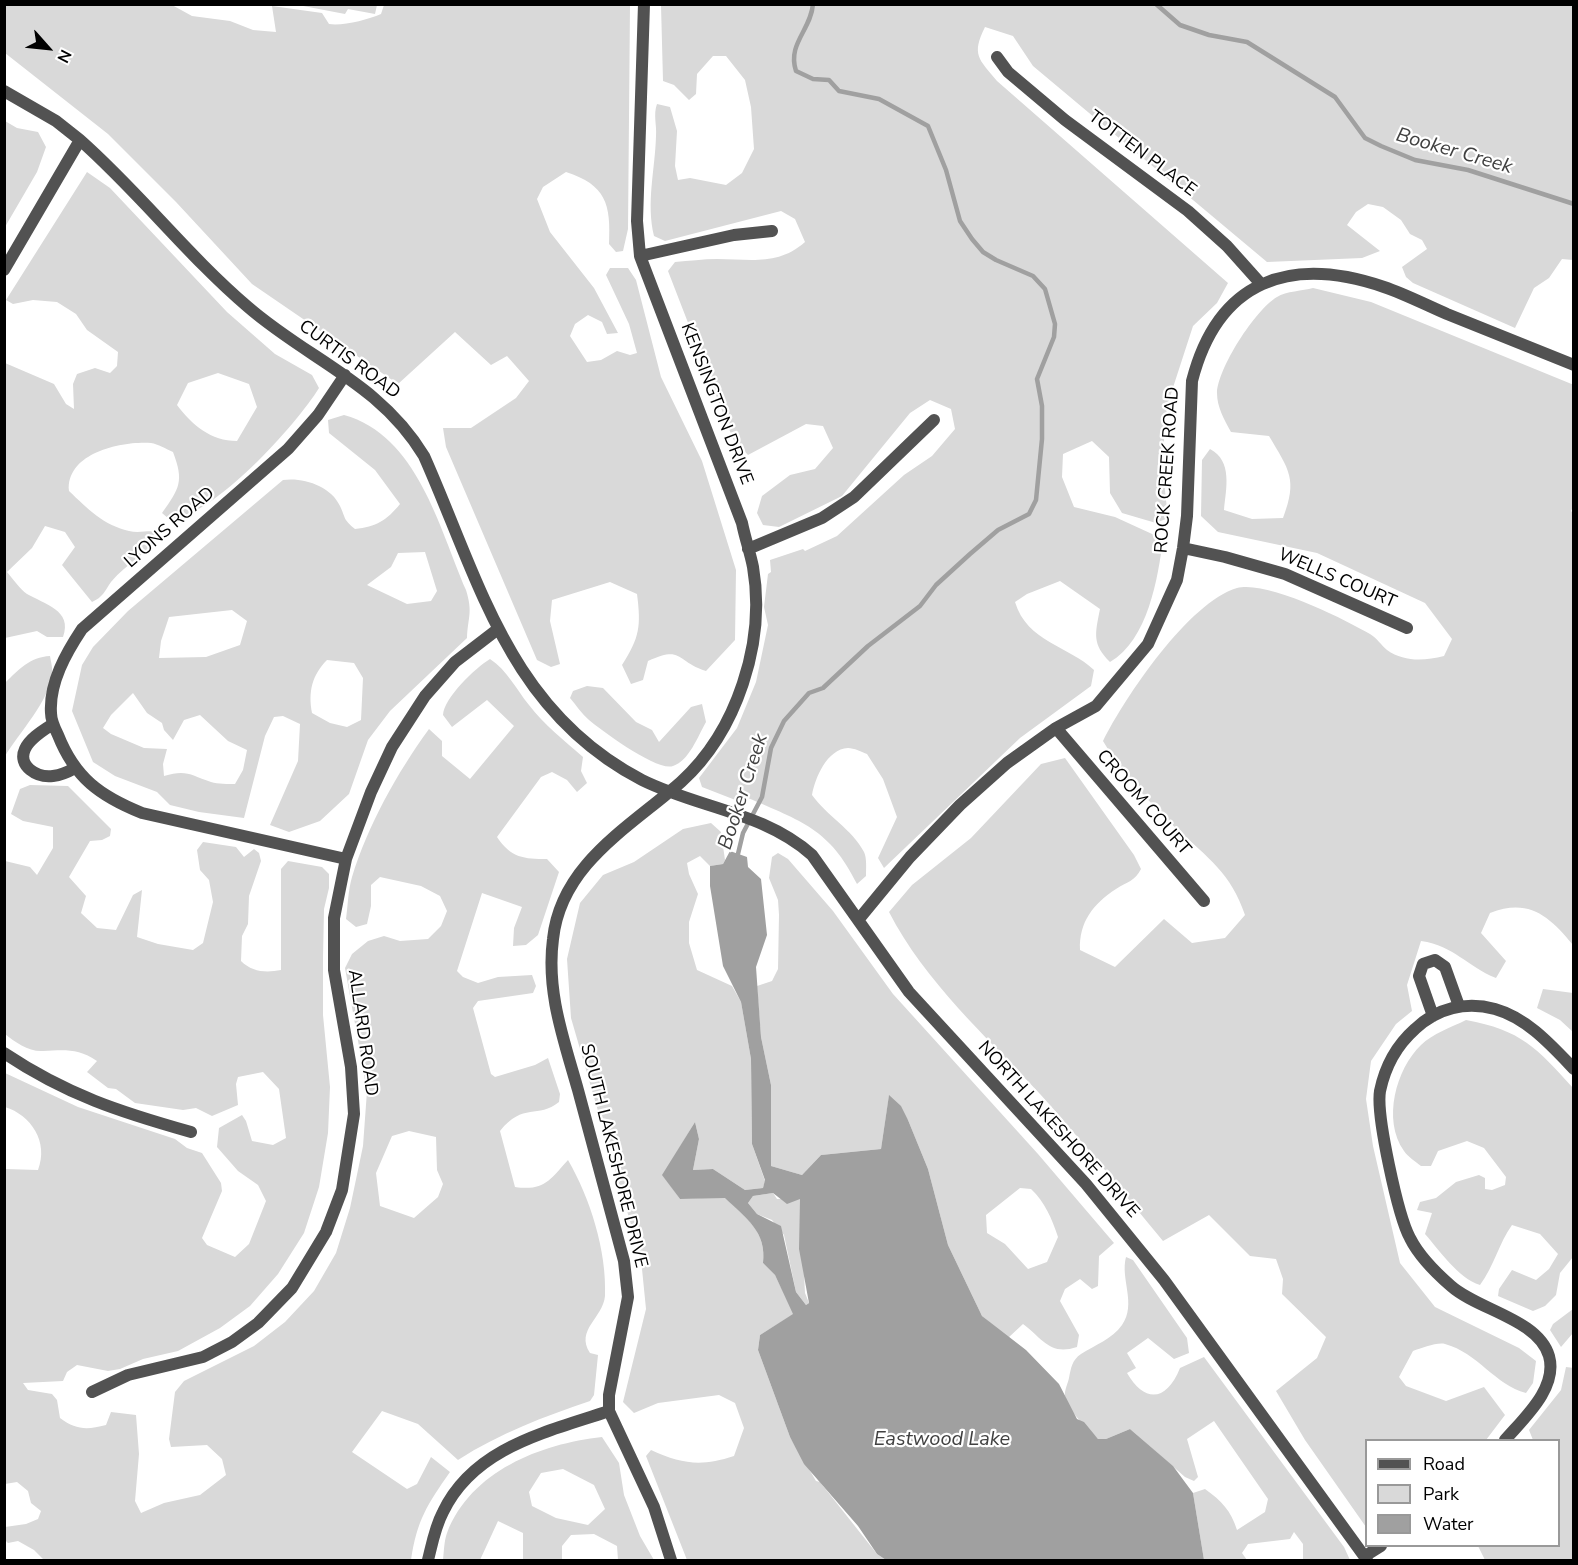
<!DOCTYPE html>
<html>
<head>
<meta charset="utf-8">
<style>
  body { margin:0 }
  #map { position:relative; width:1578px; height:1565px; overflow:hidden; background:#fff; font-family:"Nunito Sans",sans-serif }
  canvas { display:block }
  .frame { position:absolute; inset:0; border:6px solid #000; pointer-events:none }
  .legend { position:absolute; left:1365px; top:1439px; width:195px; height:108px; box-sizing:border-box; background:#fff; border:2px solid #999; margin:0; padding:8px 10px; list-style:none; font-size:18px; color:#000 }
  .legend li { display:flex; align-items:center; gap:12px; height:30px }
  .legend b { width:30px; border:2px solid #999 }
  .north { position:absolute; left:18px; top:18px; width:60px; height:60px; -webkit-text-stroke:4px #fff; paint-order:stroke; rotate:117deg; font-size:16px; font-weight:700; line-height:24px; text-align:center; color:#000 }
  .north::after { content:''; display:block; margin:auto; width:21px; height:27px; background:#000; clip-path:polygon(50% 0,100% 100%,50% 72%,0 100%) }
</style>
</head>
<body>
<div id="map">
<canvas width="1578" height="1565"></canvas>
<div class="frame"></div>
<ul class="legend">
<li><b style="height:8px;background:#525252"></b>Road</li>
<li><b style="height:16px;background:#d9d9d9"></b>Park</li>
<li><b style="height:16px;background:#a0a0a0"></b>Water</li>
</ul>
<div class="north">N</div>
</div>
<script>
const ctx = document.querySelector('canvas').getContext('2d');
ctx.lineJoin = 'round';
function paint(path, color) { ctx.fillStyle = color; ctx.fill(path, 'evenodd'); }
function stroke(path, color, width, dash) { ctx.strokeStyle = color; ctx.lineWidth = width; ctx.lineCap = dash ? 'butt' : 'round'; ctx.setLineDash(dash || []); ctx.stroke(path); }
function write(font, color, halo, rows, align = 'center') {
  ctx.font = font + ' "Nunito Sans",sans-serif'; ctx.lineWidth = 4.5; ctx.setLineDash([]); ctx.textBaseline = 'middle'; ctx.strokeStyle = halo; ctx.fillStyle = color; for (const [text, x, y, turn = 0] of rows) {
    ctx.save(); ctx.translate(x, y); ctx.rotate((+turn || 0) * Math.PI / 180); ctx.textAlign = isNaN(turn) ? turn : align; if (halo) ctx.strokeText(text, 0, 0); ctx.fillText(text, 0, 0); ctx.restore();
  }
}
const green = new Path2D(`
  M4 5H172L192 16 230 21 253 30 276 32 272 6 322 13 329 24C343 26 367 20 381 14L384 5H630L628 229 623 251 616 252 609 244C611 204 606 185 566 172L543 187 537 199 550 232 594 288 618 333 607 334 602 322 588 315 575 324 570 336 587 362 601 360 617 351 630 355 637 353 629 324 606 275 610 268H628L636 280 661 377 702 461 736 570 735 640 706 671C675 661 683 645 648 661L643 680 631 684 622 665C640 637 641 626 637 594L610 582 552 600 550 621 560 664 551 667 537 660 446 447 443 428H471L516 398 529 381 507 356 491 365 455 332 398 384 252 284 176 202 108 134 5 53Z
  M298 5H377L375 14 348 9 345 14Z
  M661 5H1573V260L1562 259 1549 278 1534 288 1515 328 1413 283 1406 277 1402 267 1427 249 1422 240 1410 234 1401 220 1383 207 1368 204 1356 212 1347 225 1380 251 1362 258 1267 262 1033 66 1013 36 985 27C971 55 979 59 997 81L1228 283 1217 303 1193 326 1167 406 1162 463 1168 518 1156 523 1122 513 1110 493 1109 457 1092 441 1063 454 1062 477 1074 507 1115 517 1163 539C1158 578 1148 640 1110 662 1092 644 1095 634 1100 609L1060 581 1027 594 1015 602C1027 642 1069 646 1094 670L1091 686 1020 738 884 868 878 858 897 817 883 779 867 754C862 752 854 748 848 748 827 749 815 778 812 795 827 816 852 829 864 852 867 858 866 869 866 876L857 884C830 829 801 821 748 798L743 797 738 801 702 787 699 778 737 728 756 682 768 625 764 607 768 574 771 572 770 560 803 549 805 551 837 536 904 475 932 456 955 429 951 409 930 400 910 413 842 496 779 527 763 525 757 513 762 496 790 475 815 469 833 448 823 426 806 424 748 455 733 439 668 271 675 262C689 261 703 259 717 259 750 259 778 266 805 242L795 219 781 211 665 241 654 236C646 202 655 171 656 136 657 125 653 115 657 104L670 107 677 131 675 166 678 180 690 178 726 185 742 173 754 149 751 107 745 80 726 56H713L697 74 696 94 689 100 674 85 663 81Z
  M5 121 17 128 38 132 46 147 37 172 5 227Z
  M87 172 110 188 227 312 275 354 312 375 319 388C297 424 212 519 169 519L162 513C180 488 184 481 173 452 166 449 158 444 151 443 121 441 66 453 69 491 88 509 103 525 129 531 140 534 150 529 162 533 147 555 128 562 111 582 104 592 103 597 92 602L62 565 75 547 65 532 45 526 32 548 7 572C13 579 20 589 27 594 44 604 73 610 63 637H47L37 631 5 638V363L54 384 66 404 74 409 73 384 77 374 95 368 110 373 117 366 118 352 87 330 76 314 57 302 33 300 13 304 6 300ZM218 373 249 384 257 407 237 441C211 441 192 425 177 405L188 383Z
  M1313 288 1371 302 1574 385V505L1571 511 1574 514 1573 945C1549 916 1529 898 1490 913L1481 933 1506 961 1496 978C1466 966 1455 946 1421 941L1407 985 1412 1011 1396 1024 1371 1061 1366 1099 1373 1146 1400 1263 1435 1307 1519 1348 1536 1361 1533 1383 1526 1393C1495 1385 1478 1353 1445 1344 1437 1342 1422 1348 1413 1351L1399 1377 1406 1386 1446 1401 1484 1387 1505 1415 1486 1440H1366V1527L1305 1440 1276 1391 1317 1358 1326 1337 1282 1294 1283 1279 1276 1259 1250 1256 1209 1215 1163 1241C1122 1192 1083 1141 1040 1094 987 1037 925 982 889 912L912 885 971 838 1041 764 1065 758 1134 855 1141 869C1135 881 1127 882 1116 889 1093 904 1079 922 1080 950L1115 967 1164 919 1192 943 1225 938 1245 915C1231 873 1208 858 1177 829 1153 807 1119 769 1103 741 1125 697 1189 602 1237 588 1267 580 1344 619 1370 634 1377 638 1381 645 1387 650 1404 662 1424 661 1444 656L1452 639 1425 603 1317 553 1218 532 1201 516 1202 460 1210 449C1233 461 1226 489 1224 510L1252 519 1283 518C1298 479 1289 470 1269 436L1231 432C1224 419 1217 407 1217 393 1218 368 1255 310 1277 297 1286 291 1303 291 1313 288Z
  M344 415C417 435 439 527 466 590 473 613 468 616 467 638L390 711 368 740 349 794 320 821 289 832 270 825 298 761 300 724 283 716 274 717 265 736 244 818 199 812 170 805 157 792 115 776 93 762 72 711 82 665 93 647 128 611 283 480C303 477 331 486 340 506 346 519 343 519 355 529 376 527 387 520 400 504L375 470 329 433 328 420ZM425 552 437 591 431 601 407 604 367 585 391 567 398 553ZM232 610 247 621 240 645 206 657 159 658 161 641 169 617ZM327 660 354 663 363 678 361 720 347 727 330 723 312 713C308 692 312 675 327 660ZM133 693 147 713 162 723 164 730 173 740 184 720 200 715 228 741 247 750 243 770 235 784C228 784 218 784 211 782 191 775 186 769 164 776L163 764 167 749 144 748 111 734 103 728 111 715Z
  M50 656C51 662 53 669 52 675 50 699 18 735 5 756V683C18 670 30 657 50 656Z
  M490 659C507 670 516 689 529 705 544 725 565 741 583 757L581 771 587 783 577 792 567 780 552 772 541 777 497 837C511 858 524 859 547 859L559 872 538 935 526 945 513 946 514 928 522 907 482 893 457 971 463 977 478 983 498 977 532 975 536 986 533 993 478 1001 473 1008 491 1074 495 1077 535 1065 548 1058 560 1094 559 1102C538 1119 523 1102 500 1131L515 1187C544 1191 549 1181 568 1160 590 1198 607 1251 605 1296 603 1318 575 1330 590 1353L598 1355 594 1395 590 1401C543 1417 500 1433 458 1460L418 1424 382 1411 352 1452 407 1489 417 1484 431 1457 450 1472C427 1505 417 1520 411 1560H44L34 1550 18 1541 8 1543 5 1540V1527L26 1524 38 1519 41 1511 31 1503 28 1491 17 1482 5 1484V1169L38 1170C49 1142 31 1115 5 1107V1073L78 1107 175 1139 187 1148 202 1153 221 1183 222 1191 202 1238 207 1245 235 1257 249 1244 266 1201 258 1185 238 1171 217 1147 219 1128 242 1115 246 1121 252 1141 273 1145 286 1138 279 1089 263 1072 238 1077 236 1084 238 1105 212 1116 196 1108 183 1110 135 1103 116 1089 108 1088 87 1072 97 1061C78 1048 64 1050 43 1051 29 1052 15 1042 5 1034V861L30 867 37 875 53 848V827L23 821 11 814 20 789 30 785 68 786 111 829 110 836 102 840 90 841 69 877 86 896 81 913 97 928 116 930 133 895 142 890 137 937 158 944 193 950 203 943 213 902 209 880 200 870 197 850 203 842 236 847 244 857 254 849 259 853 261 861 249 896 248 924 242 936 241 961C252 972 266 973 281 970V869L288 861 322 867 329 874V888L324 909 323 958V1015L330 1087 328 1133 319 1187 304 1233 278 1274 250 1306 220 1328 178 1351 143 1359 120 1369 108 1371 77 1365 67 1372 63 1381 23 1383 28 1390 52 1394 57 1400 60 1418C76 1430 87 1430 106 1425L111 1412 136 1415 139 1454 135 1501 141 1513 164 1503 200 1495 226 1475 222 1459 207 1445 171 1447 169 1439 175 1392 184 1381 254 1346 285 1322 314 1291 336 1253 350 1208 363 1146 367 1091 345 968 352 954 368 941 384 936 400 941 428 939 441 926 447 911 440 896 421 886 380 877 371 885V906L367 924 356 927 346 919C348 905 348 891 352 877 368 825 397 773 429 729L442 741V756L470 779 514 726 487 700 452 727 443 715C444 698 475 668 490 659ZM409 1131 436 1137 437 1170 443 1184 438 1197 414 1218 380 1206 376 1173 392 1136Z
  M587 686 603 688 636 722 652 730 659 742 691 707 702 704 706 722C698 736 689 761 673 766 658 772 602 731 589 720 582 714 576 705 570 698L573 691Z
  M711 823 721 832 725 860 723 864 710 866 700 856 687 863 689 874 698 894 689 922V943L697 970 732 986 741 1002 751 1059 752 1144 765 1181 763 1188 745 1190 713 1169 693 1170 699 1139 695 1122 663 1175 680 1199 725 1197C746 1218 767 1232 763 1263L775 1275 794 1314 760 1335 758 1350 790 1437 816 1481 820 1482 877 1554 886 1560H687L646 1456 651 1450C682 1464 701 1467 734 1456L744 1428 735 1403 719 1395 658 1403 634 1413 623 1402 646 1309 641 1259 571 1018 567 959 580 903 603 875 634 862 683 829Z
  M778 853 788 859 833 911 893 994 1038 1154 1114 1243 1099 1256 1098 1286 1092 1289 1080 1279 1065 1289 1060 1301 1079 1335 1077 1347C1050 1356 1043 1339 1023 1324L1008 1338 982 1316 948 1245 928 1169 908 1120 889 1096 881 1149 821 1155 802 1175 771 1166V1085L761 1037 757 986 772 981 778 969 779 915 778 900 769 878 772 857ZM1020 1188 1031 1189C1045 1202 1052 1219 1058 1237L1047 1262 1028 1269 1005 1244 987 1233 986 1215Z
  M1543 989 1573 993V1032L1560 1020 1537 1008Z
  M1466 1020C1521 1030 1537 1048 1573 1088V1257L1560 1273 1556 1295 1545 1306 1533 1311 1498 1296 1499 1289 1512 1270 1536 1280 1549 1269 1558 1254 1540 1234 1512 1225C1499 1243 1494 1266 1480 1285 1458 1278 1440 1251 1425 1234L1432 1213 1417 1210 1420 1202 1436 1198 1456 1182 1479 1175 1485 1178V1189L1492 1190 1505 1185 1506 1177 1484 1148 1467 1141 1438 1151 1431 1166H1421C1416 1162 1408 1157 1404 1151 1382 1120 1396 1069 1421 1045 1432 1034 1452 1027 1466 1020Z
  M773 1193 777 1199H800L805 1293 809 1303 806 1305 796 1292 784 1235 772 1220 757 1214 748 1203 753 1196Z
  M1126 1257 1133 1260 1187 1338 1189 1353 1174 1359 1148 1338 1127 1353 1136 1368 1127 1373C1145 1404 1167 1401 1180 1368L1204 1357 1344 1547 1350 1560H1303V1544L1294 1532 1290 1539 1248 1544 1242 1553 1247 1560H1204L1193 1493 1205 1489C1222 1501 1231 1511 1237 1530L1265 1512 1268 1499 1214 1421 1187 1439 1198 1477 1194 1481 1185 1477 1130 1429 1106 1439H1098C1087 1426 1069 1414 1065 1396 1064 1391 1068 1383 1069 1378 1071 1368 1072 1360 1081 1354 1095 1345 1112 1339 1122 1325 1137 1304 1120 1279 1126 1257Z
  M1573 1309V1333L1561 1347 1550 1330 1553 1324Z
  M1566 1367 1574 1368 1572 1560H1485L1478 1546H1558V1440H1533L1529 1430 1561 1390Z
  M602 1437 619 1463 624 1495 640 1536 654 1560H618L617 1546 594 1534 571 1535 562 1546V1560H523V1533L498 1521 480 1560H443C444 1552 444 1541 447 1533 471 1471 540 1444 602 1437ZM563 1469 594 1485 605 1509 588 1525 556 1518 532 1506 529 1492 541 1473Z`);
const water = new Path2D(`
  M730 851 747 857 748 867 761 879 767 935 756 967 761 1037 771 1085V1166L802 1175 821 1155 881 1149 889 1095 901 1106 908 1120 928 1169 948 1245 982 1316 1026 1350 1059 1384 1077 1419 1084 1422 1098 1439H1106L1130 1429 1173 1466 1193 1493 1204 1560H886L877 1554 858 1526 804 1464 790 1437 758 1350 760 1335 793 1314 775 1275 763 1263C767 1232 746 1218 725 1198L680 1199 662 1175 695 1122 699 1139 693 1170 713 1169 745 1190 763 1188 765 1180 752 1144 751 1059 741 1002 723 966 710 886V866L723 864ZM773 1193 787 1204 800 1199 799 1249 809 1303 806 1305 796 1292 781 1226 757 1214 748 1203 753 1196Z`);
const stream = new Path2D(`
  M1156 4 1180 25 1209 35 1247 42 1335 97 1365 138 1381 146 1415 160 1468 170 1574 204
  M737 858 743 833 762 797 771 748 784 721 809 693 823 688 868 646 920 606 936 585 970 554 998 530 1029 514 1036 500 1042 439V406L1037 379 1054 337 1055 324 1045 289 1033 276 996 260 983 252 972 239 960 221 946 170 928 126 879 99 839 91 829 80 813 79 796 71C787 44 811 30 813 4`);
const street = new Path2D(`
  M644 4 637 221 640 256 742 523C745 538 750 552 753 567 766 642 737 731 681 782 630 827 561 864 553 939 546 992 564 1040 578 1090 593 1147 609 1204 624 1261L628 1297 609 1395V1411L654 1507 671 1560
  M997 57 1008 72 1065 120 1188 211 1227 246 1261 284
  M4 91 56 121 80 140C139 192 188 256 248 307 309 360 380 383 424 456 480 582 509 711 642 780 698 808 764 812 812 855L909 992 1086 1184 1164 1280 1367 1560
  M640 256 734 235 772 231
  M4 270 80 140
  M345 375 318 415 288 449 82 629C66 653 49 683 51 713 51 721 55 729 58 735 75 778 100 796 142 813L346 859
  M1183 548 1225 557 1285 574 1407 628
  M748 549 822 518 854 497 934 420
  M53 724C44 730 30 738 25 749 17 766 37 778 53 776 61 775 68 772 75 768
  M1056 728 1204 901
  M859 919 910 857 960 805 1007 763 1056 728 1096 706 1148 644 1177 580 1183 548 1187 516 1192 381C1218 280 1290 255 1384 287 1405 294 1426 305 1447 314 1489 331 1531 348 1574 365
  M1433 1016 1419 976 1423 964 1435 960 1445 967 1459 1006
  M4 1053C67 1095 120 1112 191 1132
  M92 1392 128 1375 203 1357 232 1342 258 1323 292 1288 326 1232 342 1190 354 1114 351 1067 334 970V918L346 859 371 792 392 747 425 696 455 662 498 629
  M1505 1440C1524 1418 1558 1388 1549 1356 1538 1319 1478 1310 1451 1286 1436 1273 1419 1256 1410 1238 1398 1216 1376 1115 1380 1091 1385 1067 1397 1045 1415 1029 1437 1008 1466 1001 1495 1009 1527 1018 1551 1045 1574 1069
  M1365 1556 1381 1546
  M428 1560C432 1544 435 1527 443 1512 474 1447 547 1432 609 1411`);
const streetNames = [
  ["TOTTEN PLACE",1142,154,37],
  ["CURTIS ROAD",349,360,36],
  ["KENSINGTON DRIVE",716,404,69],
  ["ROCK CREEK ROAD",1168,470,-86],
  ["LYONS ROAD",170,528,-41],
  ["WELLS COURT",1337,579,23],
  ["CROOM COURT",1143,803,49],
  ["ALLARD ROAD",362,1033,82],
  ["NORTH LAKESHORE DRIVE",1058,1130,48],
  ["SOUTH LAKESHORE DRIVE",613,1156,76]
];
const waterNames = [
  ["Booker Creek",1454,152,16],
  ["Booker Creek",744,792,-72],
  ["Eastwood Lake",942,1440]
];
paint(green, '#d9d9d9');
paint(water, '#a0a0a0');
stroke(stream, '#a0a0a0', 4.5);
stroke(street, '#525252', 12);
write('18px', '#000', '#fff', streetNames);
write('italic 20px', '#414141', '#fff', waterNames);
</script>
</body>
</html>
